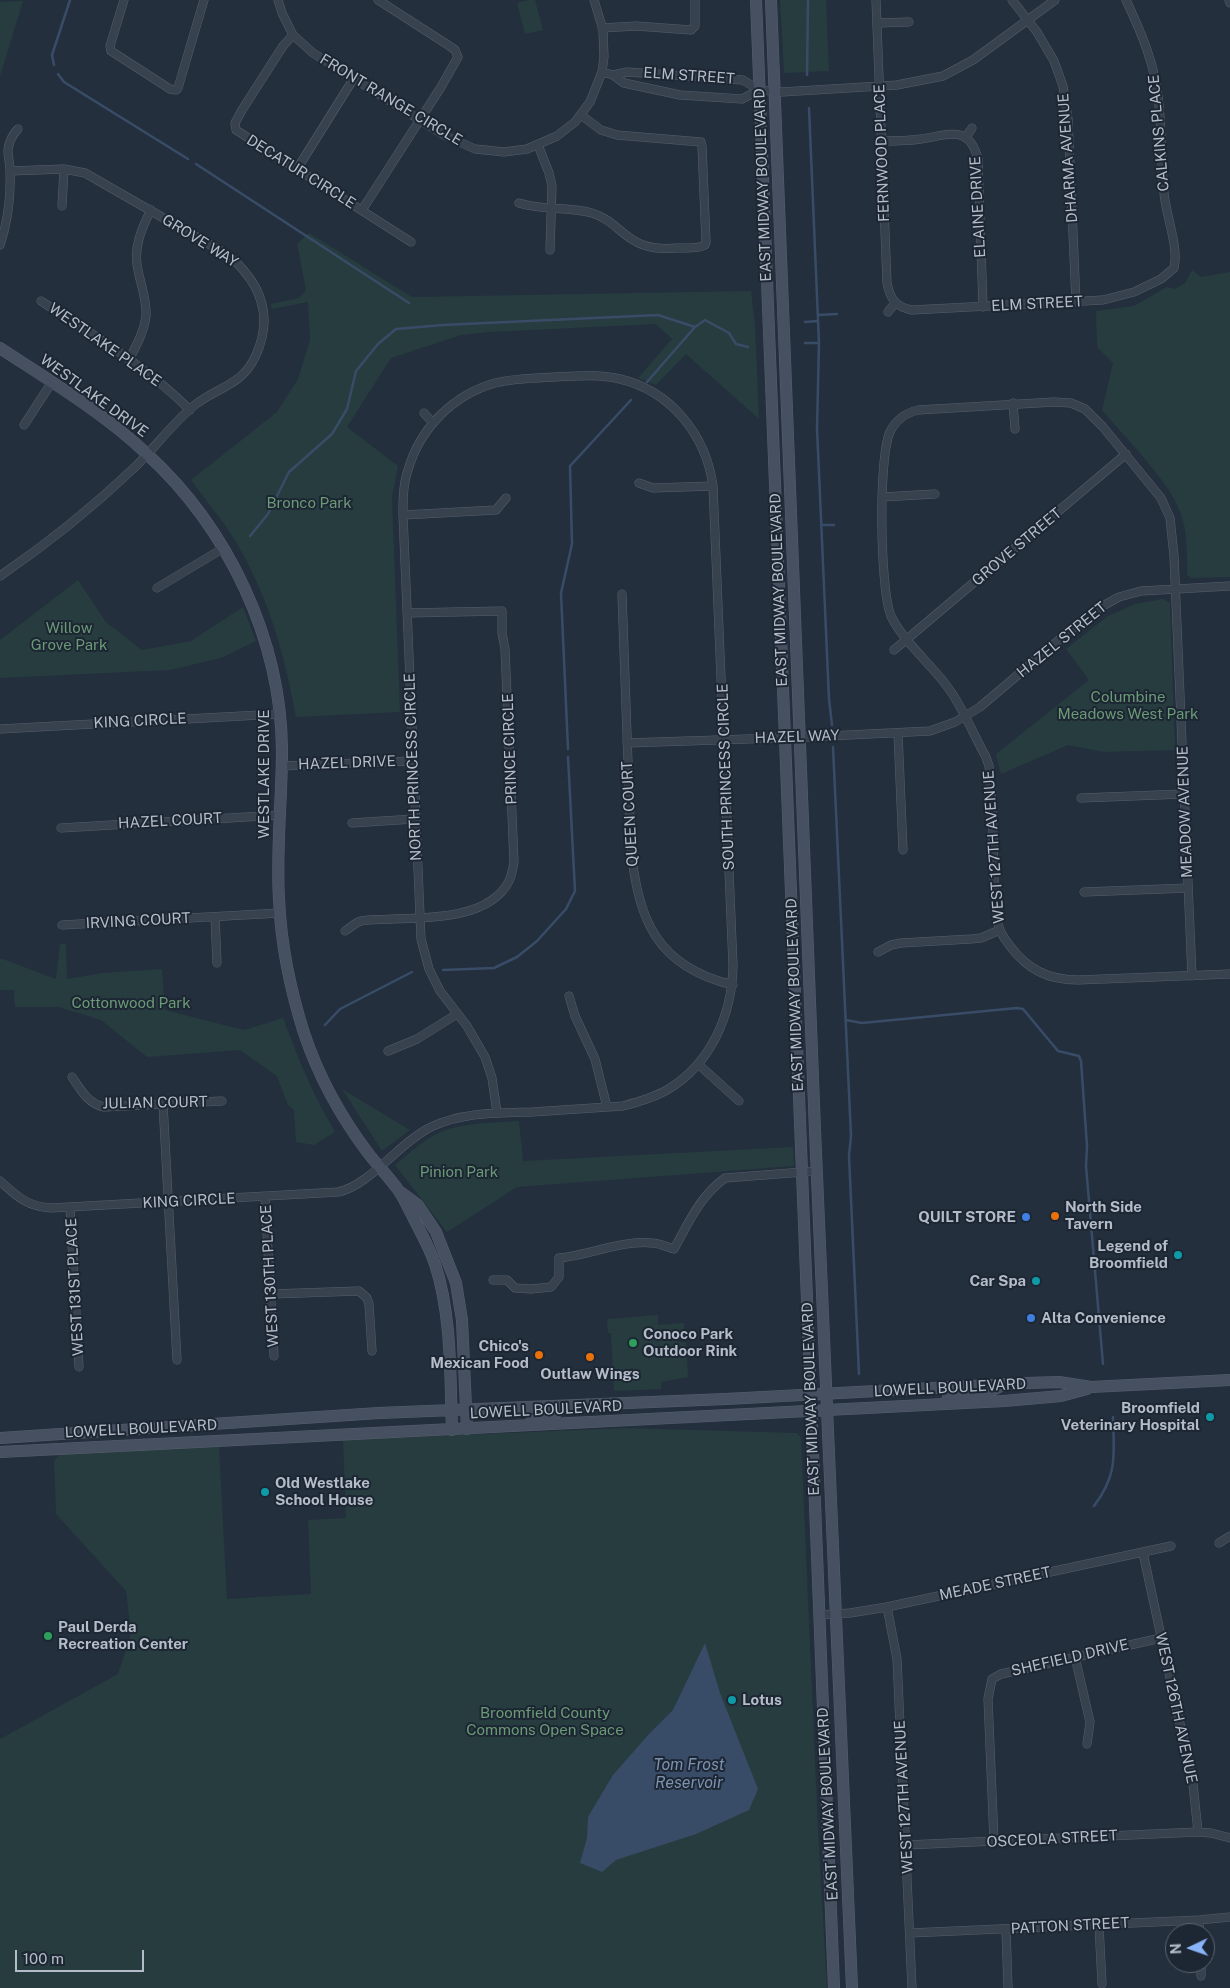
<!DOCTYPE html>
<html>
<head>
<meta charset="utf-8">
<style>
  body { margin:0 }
  #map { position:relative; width:1230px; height:1988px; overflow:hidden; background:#242f3e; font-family:"Public Sans",sans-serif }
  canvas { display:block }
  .north { position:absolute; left:1165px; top:1923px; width:50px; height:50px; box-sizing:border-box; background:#1d2633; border:1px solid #59626f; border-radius:50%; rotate:267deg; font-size:14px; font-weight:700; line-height:20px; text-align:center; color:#b4bcc9 }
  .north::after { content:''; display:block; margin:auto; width:18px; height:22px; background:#8ab4f8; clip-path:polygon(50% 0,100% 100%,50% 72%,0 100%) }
  .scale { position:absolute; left:15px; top:1950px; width:129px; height:22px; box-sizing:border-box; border:2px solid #b4bcc9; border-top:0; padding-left:6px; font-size:15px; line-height:18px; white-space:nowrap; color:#b4bcc9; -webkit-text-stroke:4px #1d2633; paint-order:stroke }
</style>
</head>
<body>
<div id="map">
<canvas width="1230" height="1988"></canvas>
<div class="north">N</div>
<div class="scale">100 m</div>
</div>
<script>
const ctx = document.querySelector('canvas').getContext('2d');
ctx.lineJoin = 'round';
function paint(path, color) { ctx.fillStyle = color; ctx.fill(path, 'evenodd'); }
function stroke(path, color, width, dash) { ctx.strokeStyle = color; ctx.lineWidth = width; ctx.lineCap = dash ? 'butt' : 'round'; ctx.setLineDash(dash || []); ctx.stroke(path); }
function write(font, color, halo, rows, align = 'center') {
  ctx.font = font + ' "Public Sans",sans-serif'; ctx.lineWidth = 4; ctx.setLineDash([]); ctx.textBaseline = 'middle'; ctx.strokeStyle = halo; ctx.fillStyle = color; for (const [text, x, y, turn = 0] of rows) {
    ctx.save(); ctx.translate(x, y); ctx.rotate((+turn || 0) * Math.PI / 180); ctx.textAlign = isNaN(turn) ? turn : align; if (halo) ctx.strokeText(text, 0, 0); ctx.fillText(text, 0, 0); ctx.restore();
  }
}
const green = new Path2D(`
  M529 0H535L543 30 525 34 517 3Z
  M780 0H826L829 71 784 73Z
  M23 1 0 76V2Z
  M309 233 412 297 751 291 755 327 759 419 686 354 656 385 638 378 672 339 656 324 489 332 461 335 391 358 347 427 398 466 392 497 400 712 296 717C284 653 269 598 236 542 223 520 205 500 191 480L277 412 298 379 310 340 308 302 272 309 271 304 299 298 306 290 297 244Z
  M1192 270 1201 277 1230 272V577L1192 578 1187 575C1187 556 1188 536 1182 517 1171 482 1126 439 1102 410L1113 363 1097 347 1096 311 1134 306 1167 287 1175 289 1185 283Z
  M78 580 106 622 142 650 191 641 243 607 256 641 221 658 170 670 0 678V640Z
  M1163 599 1170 603 1175 750 1104 752 1068 745 1001 774 996 754 1089 680 1066 649 1108 616 1135 604Z
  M60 944H66L67 979 103 973 162 969 165 1010 244 1030 283 1018C298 1058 313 1095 335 1132L314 1145 296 1142 294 1110 288 1105 277 1076 240 1050 147 1057 101 1020 59 1007H15L14 990H0V959H3L56 979Z
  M342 1089 410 1130 382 1151Z
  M519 1121 523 1161 793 1147 794 1166 517 1187 447 1232 395 1165C410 1153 425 1138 443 1131 467 1122 494 1123 519 1121Z
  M658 1315V1325L684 1323 685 1332 677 1333V1342H686L688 1377 661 1382V1389L614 1391 611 1333H608L607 1319Z
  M625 1428 797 1433 801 1438 818 1828 827 1988H0V1739L118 1674 131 1634 126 1591 56 1514 54 1461 60 1454 219 1446 227 1599 311 1594 308 1520 346 1518 343 1440Z`);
const water = new Path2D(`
  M705 1643 720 1693 758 1789 749 1810 696 1834 616 1860 602 1872 580 1863 587 1838 588 1817 613 1775 649 1734 673 1710Z`);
const stream = new Path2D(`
  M54 65 52 55 70 0
  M58 74 64 82 188 159
  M807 75 808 0
  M809 108 819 343 817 428 829 699 832 725
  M196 164 409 303
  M818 315 837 314
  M805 322 818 321
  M805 343H819
  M647 382 695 327 705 320 729 333 736 344 748 347
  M821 525H834
  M250 536 268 514 289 472 332 434 347 409 356 371 378 344 396 329 443 325 658 315 695 327
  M833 747 851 1136 849 1156 859 1374
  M568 749 561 593 572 544 570 466 631 400
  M443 970 494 968 517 957 537 941 566 909 575 891 568 757
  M846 1020 862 1023 1017 1008 1023 1009 1058 1051 1079 1056 1081 1061 1087 1146 1086 1166 1103 1364
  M325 1025 340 1009 412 972
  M1094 1506C1118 1474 1114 1455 1113 1417`);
const street = new Path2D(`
  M124 0 110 46 111 51 170 89 176 90 178 88 204 0
  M278 0 282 13 293 35 313 53 444 135 475 149 504 152 527 149 557 136 575 122 590 102 602 72 604 57 603 30 594 0
  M876 0 887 283C890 299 896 307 912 310L1103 300 1134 292 1161 279 1174 268C1179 247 1166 216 1164 193 1161 164 1162 134 1159 105 1156 67 1142 34 1126 0
  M1012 0 1037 32 1054 61 1063 86 1068 119 1076 302
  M1229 0 1230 3
  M877 23 909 22
  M602 28 636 26 691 30 695 26V0
  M293 35 283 46 242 110 235 123 236 130 411 242
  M602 72 613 75 624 83 680 95 742 99 759 90
  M613 75 627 72 743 80 759 90
  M759 90 782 92 897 85 943 76 973 60 1055 0
  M966 137 972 128
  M881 141C894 141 908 141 921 139 948 135 969 124 978 159L983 307
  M538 145 549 173 552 186 550 250
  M297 169 354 78
  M519 203C543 211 568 206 592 213 611 219 618 231 633 240 647 249 662 249 678 248 686 248 697 249 705 245L706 242 702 146 701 142 617 135 601 130 581 115
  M62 206 64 169
  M362 210 441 87 458 57 455 50 448 45 378 0
  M0 245C8 221 11 195 10 170 10 164 8 157 8 150 9 142 12 135 18 129
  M41 301C93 335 146 366 190 410
  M888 312 895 303
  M129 360C136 346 144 332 146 316 147 300 141 286 138 270 133 249 141 229 151 210
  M1013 403 1015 429
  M424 413 433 423
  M24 425 52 382
  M639 483 653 488 713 486
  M882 497 935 494
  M403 515 496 510 506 498
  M0 576C47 544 94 506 135 467 156 447 173 422 196 404 218 387 243 385 256 355 274 315 260 282 228 255L85 173 64 169 10 171
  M157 588 222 549
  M622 594 631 847C637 919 657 967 733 985
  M894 650 1126 454
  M0 729 279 714
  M898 733 903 850
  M627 743 808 737 930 731 955 722 980 707 1079 623 1101 607 1119 597 1141 591 1230 586
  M281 766 412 761
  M1081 798 1184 794
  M352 823 414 819
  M61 828 280 815
  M1084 892 1188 888
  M215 917 217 963
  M62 925 280 913
  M345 931C350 928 356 922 361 921 371 919 383 920 392 919 428 918 490 919 509 881 512 875 513 868 514 862L505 649 502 633V611L407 613
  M878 952 891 945 901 943 971 939 981 938 1000 930
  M1192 976 1174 556 1170 518 1161 498 1103 427 1085 409 1071 403 1054 402 918 410C906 413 896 419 890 432 878 458 880 590 891 616 902 639 927 661 943 681 961 703 972 732 986 757L989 766C993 803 993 840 994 877 995 893 994 914 1000 930 1002 936 1006 940 1010 946 1027 969 1048 980 1078 980L1230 974
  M569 996 575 1016 595 1059 607 1107
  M388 1051 417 1039 457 1014
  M698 1064 739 1101
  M72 1077C81 1090 87 1103 104 1107L222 1101
  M163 1104 177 1360
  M0 1181C18 1197 26 1206 51 1208L338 1192C369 1186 400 1142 431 1127 463 1112 498 1113 532 1112 562 1110 593 1108 623 1106 638 1102 653 1098 667 1090 711 1064 732 1015 733 966L713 486C706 435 671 391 620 379 599 374 577 376 555 377 535 378 515 378 495 383 453 395 420 428 408 470 403 484 403 500 403 515L421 939 429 969 440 991 467 1026 485 1057 492 1078 497 1113
  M265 1197 274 1356
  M70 1207 79 1367
  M493 1280H507L515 1288 531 1289 551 1287 559 1277V1258C590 1255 621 1240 652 1243 659 1243 667 1247 674 1249 689 1222 700 1196 725 1178L817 1171
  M271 1294 359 1291 367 1298 369 1304 372 1351
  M1219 1543 1230 1536
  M1143 1553 1193 1784 1198 1832
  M887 1607 897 1659 912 1988
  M819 1615 850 1613 887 1607 1171 1546
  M1075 1657 1090 1722 1087 1744
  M994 1841 988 1699 992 1679 1001 1674 1161 1638
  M906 1845 1198 1832 1211 1833 1230 1838
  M1199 1920V1933
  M1099 1925 1102 1984
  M1006 1929 1008 1988
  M910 1933 1199 1920 1230 1917
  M1201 1963V1976`);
const secondary = new Path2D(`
  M756 0 834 1988
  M771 0 815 1130 852 1988
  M0 348C50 381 102 412 146 453 228 528 281 639 282 750 282 799 276 849 279 899 281 945 290 989 304 1033 318 1075 341 1117 368 1153 378 1166 390 1178 399 1191 404 1198 407 1206 411 1213 419 1230 429 1246 435 1264 452 1316 450 1376 452 1430
  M402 1193 418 1205 436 1232 456 1283 462 1320 467 1429
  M945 1404 950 1394 986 1393 1001 1386
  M531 1421 550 1416 557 1412 558 1406
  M0 1438 379 1413 726 1399 1028 1383 1059 1382 1091 1387 1230 1380
  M0 1452 1004 1401 1061 1396 1087 1389`);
const markers = [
  [1055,1216,5,"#e8710a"],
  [1026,1217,5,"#3f7fe0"],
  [1178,1255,5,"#0f9aa8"],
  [1036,1281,5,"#0f9aa8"],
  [1031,1318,5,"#3f7fe0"],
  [633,1343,5,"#2e9e5b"],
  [539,1355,5,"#e8710a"],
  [590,1357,5,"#e8710a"],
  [1210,1417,5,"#0f9aa8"],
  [265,1492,5,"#0f9aa8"],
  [48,1636,5,"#2e9e5b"],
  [732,1700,5,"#0f9aa8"]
];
const streetNames = [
  ["ELM STREET",689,76,4],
  ["FRONT RANGE CIRCLE",391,100,31],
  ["CALKINS PLACE",1159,133,-95],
  ["FERNWOOD PLACE",882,153,-92],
  ["DHARMA AVENUE",1068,158,-94],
  ["DECATUR CIRCLE",301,172,32],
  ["EAST MIDWAY BOULEVARD",763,185,-92],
  ["ELAINE DRIVE",978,207,-93],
  ["GROVE WAY",200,241,32],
  ["ELM STREET",1037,304,-3],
  ["WESTLAKE PLACE",105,345,35],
  ["WESTLAKE DRIVE",94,396,36],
  ["GROVE STREET",1017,547,-40],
  ["EAST MIDWAY BOULEVARD",779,590,-92],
  ["HAZEL STREET",1062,640,-39],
  ["KING CIRCLE",140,721,-3],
  ["HAZEL WAY",797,737,-2],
  ["PRINCE CIRCLE",510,749,-92],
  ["HAZEL DRIVE",347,763,-2],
  ["NORTH PRINCESS CIRCLE",413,767,-92],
  ["WESTLAKE DRIVE",264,774,-90],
  ["SOUTH PRINCESS CIRCLE",726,777,-92],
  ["MEADOW AVENUE",1185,812,-92],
  ["QUEEN COURT",630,814,-93],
  ["HAZEL COURT",170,821,-3],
  ["WEST 127TH AVENUE",994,847,-94],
  ["IRVING COURT",138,921,-3],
  ["EAST MIDWAY BOULEVARD",795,995,-92],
  ["JULIAN COURT",155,1103,-1],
  ["KING CIRCLE",189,1201,-3],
  ["WEST 130TH PLACE",270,1276,-93],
  ["WEST 131ST PLACE",75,1287,-93],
  ["LOWELL BOULEVARD",950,1388,-3],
  ["EAST MIDWAY BOULEVARD",811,1399,-92],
  ["LOWELL BOULEVARD",546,1410,-3],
  ["LOWELL BOULEVARD",141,1429,-3],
  ["MEADE STREET",995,1584,-12],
  ["SHEFIELD DRIVE",1070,1658,-13],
  ["WEST 126TH AVENUE",1176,1708,78],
  ["WEST 127TH AVENUE",904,1797,-93],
  ["EAST MIDWAY BOULEVARD",828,1804,-93],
  ["OSCEOLA STREET",1052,1839,-3],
  ["PATTON STREET",1070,1926,-3]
];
const parkNames = [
  ["Bronco Park",309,503],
  ["Willow",69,628],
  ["Grove Park",69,645],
  ["Columbine",1128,697],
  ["Meadows West Park",1128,714],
  ["Cottonwood Park",131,1003],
  ["Pinion Park",459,1172],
  ["Broomfield County",545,1713],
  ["Commons Open Space",545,1730]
];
const poiNames = [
  ["North Side",1065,1207],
  ["Tavern",1065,1224],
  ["QUILT STORE",1016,1217,"right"],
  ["Legend of",1168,1246,"right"],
  ["Broomfield",1168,1263,"right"],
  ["Car Spa",1026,1281,"right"],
  ["Alta Convenience",1041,1318],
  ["Conoco Park",643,1334],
  ["Outdoor Rink",643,1351],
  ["Chico's",529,1346,"right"],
  ["Mexican Food",529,1363,"right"],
  ["Outlaw Wings",590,1374,"center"],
  ["Broomfield",1200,1408,"right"],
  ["Veterinary Hospital",1200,1425,"right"],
  ["Old Westlake",275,1483],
  ["School House",275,1500],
  ["Paul Derda",58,1627],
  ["Recreation Center",58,1644],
  ["Lotus",742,1700]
];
const waterNames = [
  ["Tom Frost",689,1765],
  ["Reservoir",689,1783]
];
paint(green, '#263c3f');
paint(water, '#394c67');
stroke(stream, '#394c67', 2.5);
stroke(street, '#565f6c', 9);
stroke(secondary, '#565f6c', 12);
stroke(street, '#38414e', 8);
stroke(secondary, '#465061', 11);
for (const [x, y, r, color] of markers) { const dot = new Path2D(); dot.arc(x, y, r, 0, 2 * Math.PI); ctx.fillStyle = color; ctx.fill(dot); stroke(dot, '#1d2633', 2); }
write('15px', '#b4bcc9', '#1d2633', streetNames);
write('15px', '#6b9a76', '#1d2633', parkNames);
write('bold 15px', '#b4bcc9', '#1d2633', poiNames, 'left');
write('italic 16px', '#7c92b1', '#1d2633', waterNames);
</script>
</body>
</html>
